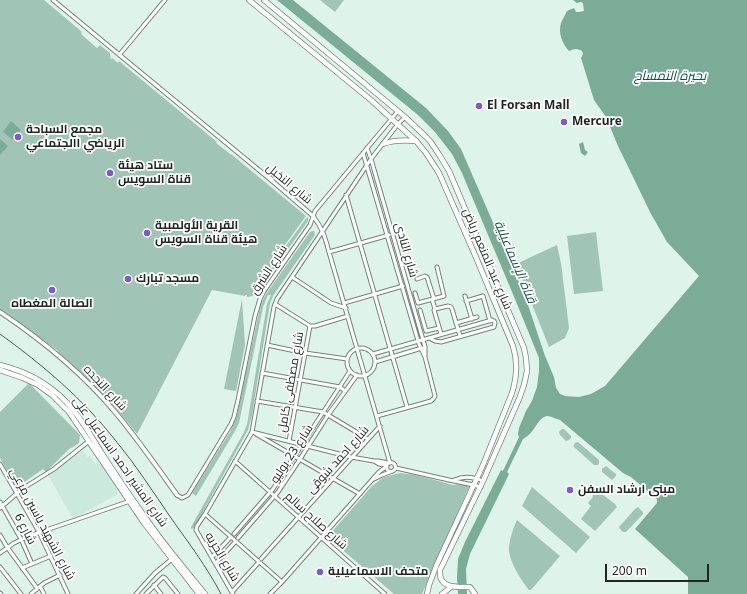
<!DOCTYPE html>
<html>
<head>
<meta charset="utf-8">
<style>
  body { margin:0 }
  #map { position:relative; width:747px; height:594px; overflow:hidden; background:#def3ea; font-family:"Noto Sans",sans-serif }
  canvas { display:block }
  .scale { position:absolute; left:605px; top:564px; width:104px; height:18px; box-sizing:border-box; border:2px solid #1f2623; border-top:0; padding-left:5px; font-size:12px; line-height:14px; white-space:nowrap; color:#1f2623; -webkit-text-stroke:3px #fff; paint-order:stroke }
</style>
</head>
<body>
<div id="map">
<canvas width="747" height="594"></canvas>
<div class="scale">200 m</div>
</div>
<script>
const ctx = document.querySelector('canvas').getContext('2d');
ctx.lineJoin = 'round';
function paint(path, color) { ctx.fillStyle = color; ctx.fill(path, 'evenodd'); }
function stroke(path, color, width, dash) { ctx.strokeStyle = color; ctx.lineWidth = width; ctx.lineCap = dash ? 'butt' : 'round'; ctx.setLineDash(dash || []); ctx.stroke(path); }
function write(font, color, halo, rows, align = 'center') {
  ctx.font = font + ' "Noto Sans",Cairo,sans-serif'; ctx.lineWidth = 3.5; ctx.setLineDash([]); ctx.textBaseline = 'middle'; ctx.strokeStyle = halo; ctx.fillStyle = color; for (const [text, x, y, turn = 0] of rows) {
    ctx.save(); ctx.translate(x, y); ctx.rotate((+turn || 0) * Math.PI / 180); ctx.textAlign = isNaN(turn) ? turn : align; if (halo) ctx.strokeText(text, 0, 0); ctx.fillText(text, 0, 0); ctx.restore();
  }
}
const built = new Path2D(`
  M83 450 87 457 90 455 95 464 97 463 102 464 119 488 116 490 118 494 73 519 48 475Z`);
const green = new Path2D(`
  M0 0H44L81 31 82 35 97 48 100 45 110 53 111 60 112 58 118 63 119 61 217 142 216 143 229 153 231 155V154L306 216 282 249 253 296 247 297V295H245V296L212 290 137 434C113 403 87 378 58 352L57 350 0 309Z
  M320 0H344L335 12Z
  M307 217 308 218V221L264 283 262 282 283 250Z
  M312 231H314L315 235 273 296 270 303 252 415 248 430 194 528 192 529 191 528V527L243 434 247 425 267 304 271 295H268L263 307 239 423 235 431 196 496 192 493 230 432 236 419 261 303 266 294 310 232Z
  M596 232 603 291 574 294 567 236Z
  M557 245 561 263 569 328 565 338 549 347 516 264Z
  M242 299 245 345 236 391 224 389Z
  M29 383 80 435 79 443 68 450 46 472 43 469 16 488 0 458V412Z
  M562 429H564L571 436V438L569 440 566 441 560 435 559 432Z
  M578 442 599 460V463L598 465H594L574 447C573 445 575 442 578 442Z
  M606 466 616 474V476L612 480 602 472V469Z
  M400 473 416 475 453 485 460 484 470 485 422 594H394L332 541 329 535 372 486 384 477Z
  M532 487 590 537 576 553 522 506Z
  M598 491 615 504 617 507 595 531 581 519 591 506 588 503 593 497 592 496Z
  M638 507 643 512V514L626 532H623L620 529 619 527 635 509Z
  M517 520 560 556 531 590H529C521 580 508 560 509 547 510 539 513 528 517 520Z`);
const water = new Path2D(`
  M277 0H293L426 108 448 131 461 149 525 296 545 356 554 377 556 388 560 394 565 396 579 397 591 394 605 386 699 276 667 242 650 212 618 146 606 117 594 100 581 58 583 54 582 51C576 48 574 49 569 51 562 43 558 33 561 23 563 19 565 15 567 11L574 8 576 12H579L584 11 583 3 581 2 577 3 573 0H747V594H688V577L635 529 657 503V499L631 477 623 473 560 420C556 419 551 416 547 416 540 417 537 425 533 430 530 434 527 437 523 439L507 472 509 474 470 554 466 569 467 594H458L457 578 458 559 465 542 501 470 503 471 519 437 518 434 519 428 526 411 532 401 537 387 539 371V358L515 299 462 173 452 154 435 132 418 115Z
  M11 121 21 130 13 140 3 132Z
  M0 139 8 146 0 155Z
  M583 142 585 150 588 152 585 156 581 153 579 144Z`);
const minor = new Path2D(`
  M53 0 271 180 313 216C323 229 325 237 329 252L390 463
  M120 54 165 0
  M367 148 371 159 423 340 425 347V355
  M363 153 419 344 425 357 435 396 434 398 431 401 377 416
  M346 195 407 407
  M329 252 389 235
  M292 277 331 303 346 308
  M417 279 425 276 427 277 434 299
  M415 293 418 303 444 296 437 267
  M465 296 472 319
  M432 299 435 309
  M466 301 483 296 490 321
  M344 303 403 286
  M275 304 310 326H315L348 316
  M420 310 426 331 439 328
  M492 320 494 321 495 323 494 327 441 342 435 341 429 338Z
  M456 323 477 317
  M441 334 434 310 435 309 448 306 451 307 452 309 460 336
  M267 345 305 353 347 359
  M347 362a14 14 0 1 1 28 0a14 14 0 1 1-28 0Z
  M373 354 429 338
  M375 362 422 348
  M262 373 340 387 345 391
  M257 401 323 412 368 439
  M252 432 351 457 374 461H378L389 463
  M256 434 360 494
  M289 441 310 326
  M235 461 385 594
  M374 461 379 464 387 465
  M386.5 467a4.5 4.5 0 1 1 9 0a4.5 4.5 0 1 1-9 0Z
  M0 464 39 532 68 594
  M396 468 449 480C459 482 470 484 481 487
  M374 479 382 475 390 472
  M454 480C463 476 474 477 483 481
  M177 495 182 498 188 495 231 424 234 417 238 400 255 316 260 299 264 291 310 225 315 211 398 111
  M0 502 21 539 32 564
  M0 508 22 489 54 469 89 441
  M205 514 282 582
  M234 534 273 489 350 371
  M0 535 7 547 37 588
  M238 538 278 492 300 459 328 415 357 375
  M0 553 14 543 29 536 130 501
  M212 557 231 537
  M261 559 380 426
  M216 563 236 541
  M0 567 21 594
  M22 568 51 556
  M154 585 161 594
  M40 586 44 594
  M232 592 259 562
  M0 593 1 594
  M31 594 44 583 60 575
  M136 594 155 573 172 559
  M146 594 163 577 165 578 178 594
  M233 594 196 530 197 526 205 514 252 432 274 307 277 299 371 159 398 124 405 117
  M270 594 282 582 379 472 387 466`);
const tertiary = new Path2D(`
  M0 312C42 340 82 373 115 412 137 438 157 467 177 495`);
const primary = new Path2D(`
  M0 365C29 372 55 387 74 411 84 423 92 438 101 452 115 474 130 496 145 517 163 544 185 569 205 594
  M0 370 23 378 38 385 52 395 69 412 144 523 199 594`);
const trunk = new Path2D(`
  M249 0 371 100 416 141 426 153 439 173 475 255 513 346C518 362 517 377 512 393L483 465 437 564 429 585 427 594
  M264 0 405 117 424 135 430 141 440 156 449 171 524 348 526 358 527 371 524 385 519 399 483 481 440 570C438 589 457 587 470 587L475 594
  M383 144C393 140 405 140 416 141
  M442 594 451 587`);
const rail = new Path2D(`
  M0 334C43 365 83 399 116 441 136 465 153 492 171 518 188 542 207 567 221 594`);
const markers = [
  [479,106,4,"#7d58d2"],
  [564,122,4,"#7d58d2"],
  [18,137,4,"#7d58d2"],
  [110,173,4,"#7d58d2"],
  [147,233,4,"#7d58d2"],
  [128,279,4,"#7d58d2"],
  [52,290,4,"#7d58d2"],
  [570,490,4,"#7d58d2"],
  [320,572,4,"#7d58d2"]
];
const poiNames = [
  ["El Forsan Mall",487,106],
  ["Mercure",572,122],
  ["مجمع السباحة",26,130],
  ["الرياضي االجتماعي",26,144],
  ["ستاد هيئة",118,166],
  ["قناة السويس",118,180],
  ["القرية الأولمبية",155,226],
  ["هيئة قناة السويس",155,240],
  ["مسجد تبارك",136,279],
  ["الصالة المغطاه",52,304,"center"],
  ["مبنى ارشاد السفن",578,490],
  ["متحف الاسماعيلية",328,572]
];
const streetNames = [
  ["شارع النخيل",289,184,40],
  ["شارع النادى",406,250,74],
  ["شارع عبد المنعم رياض",487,259,67],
  ["شارع الشرق",269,270,-57],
  ["شارع مصطفى كامل",291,382,-80],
  ["شارع النجده",105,388,47],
  ["شارع 23 يوليو",292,454,-57],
  ["شارع احمد شوقى",338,460,-48],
  ["شارع المشير احمد اسماعيل على",120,462,55],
  ["شارع صلاح سالم",316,521,42],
  ["شارع الشهيد ياسين مرعي",42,524,62],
  ["شارع 6",25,529,62],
  ["شارع الحريه",222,557,59]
];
const waterNames = [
  ["بحيرة التمساح",670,76],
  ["قناة الإسماعيلية",515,262,67]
];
paint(built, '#cbe9dc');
paint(green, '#a0c5b6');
paint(water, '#7aac98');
stroke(minor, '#71847c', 5);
stroke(tertiary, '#71847c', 5.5);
stroke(primary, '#71847c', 6);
stroke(trunk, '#71847c', 6);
stroke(minor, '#fff', 3);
stroke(tertiary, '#fff', 3.5);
stroke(primary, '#fff', 4.5);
stroke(trunk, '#fff', 4.5);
stroke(rail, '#515c57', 1);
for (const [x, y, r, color] of markers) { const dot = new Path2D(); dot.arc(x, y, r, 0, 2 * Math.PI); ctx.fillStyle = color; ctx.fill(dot); stroke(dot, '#fff', 1.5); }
write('bold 12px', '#1f2623', '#fff', poiNames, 'left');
write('12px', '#1f2623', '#fff', streetNames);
write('italic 13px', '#11533f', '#fff', waterNames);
</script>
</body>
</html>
